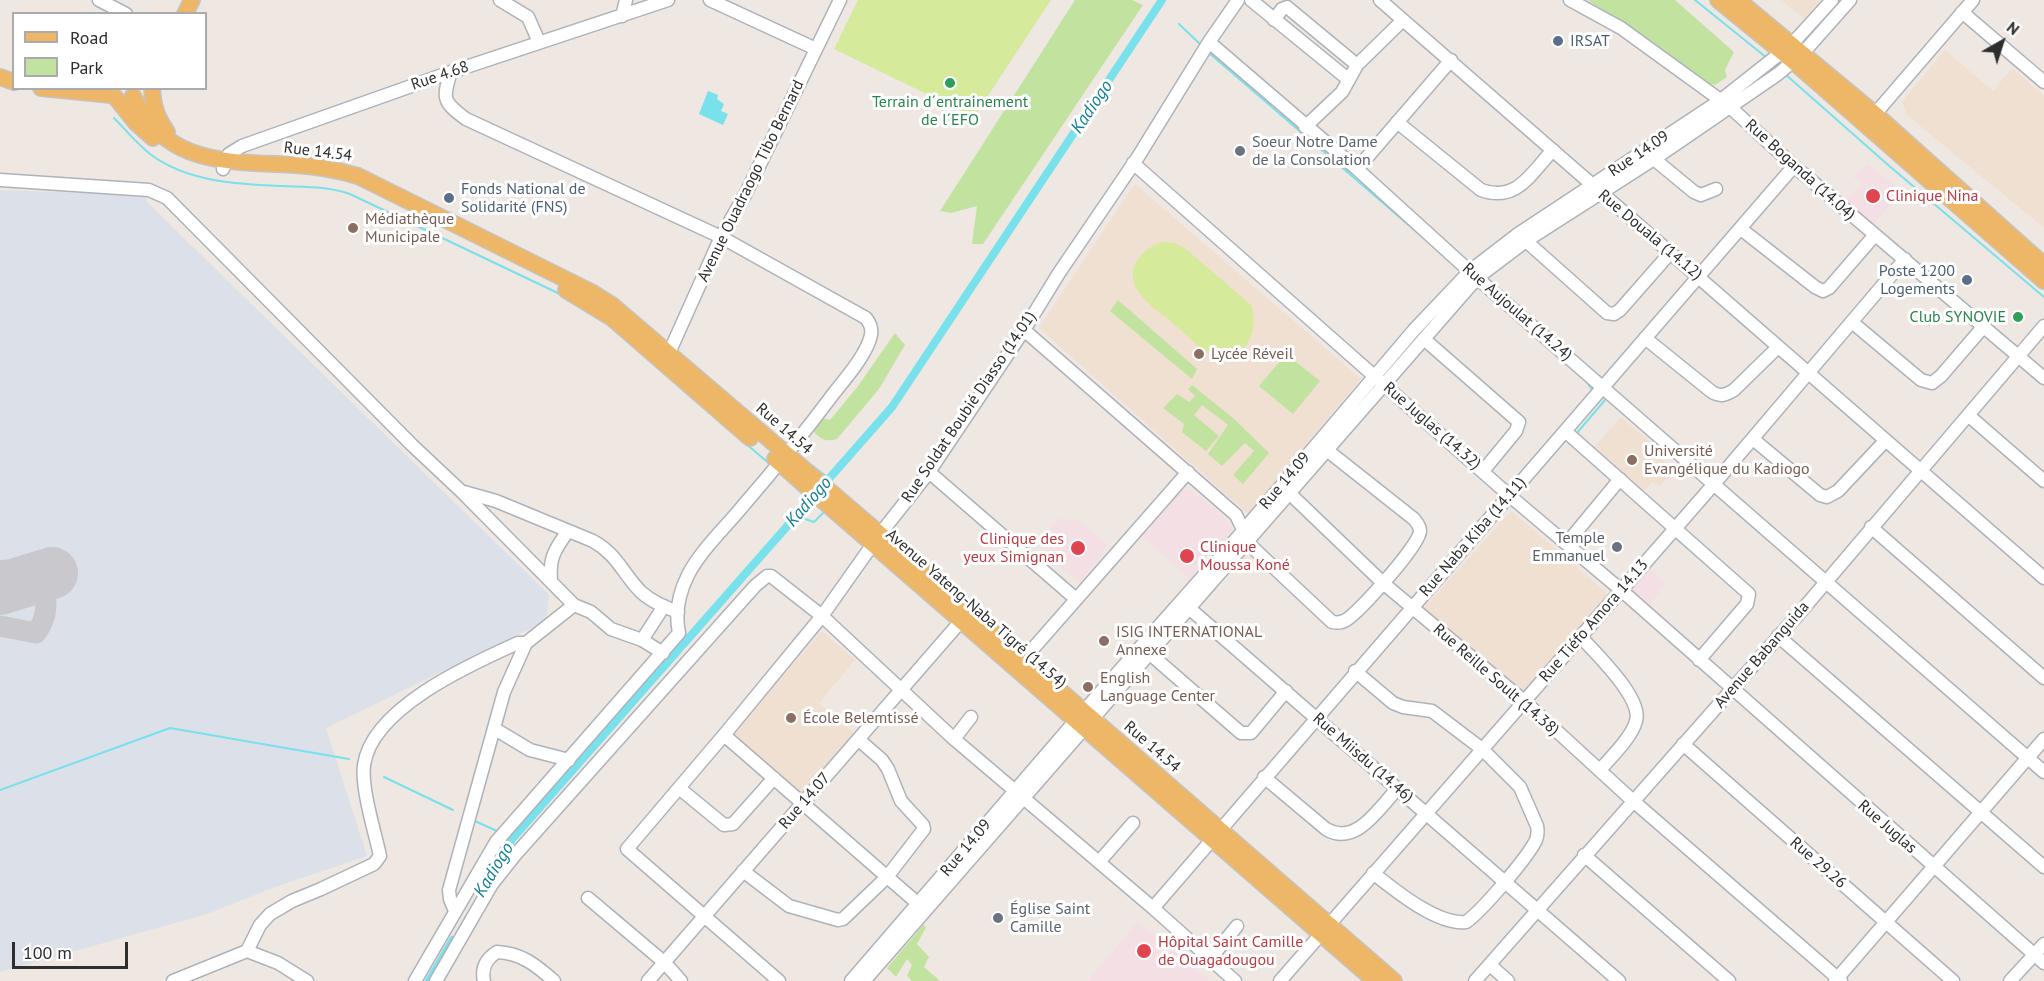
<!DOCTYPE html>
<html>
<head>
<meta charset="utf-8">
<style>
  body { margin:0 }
  #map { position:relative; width:2044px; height:981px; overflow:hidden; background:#efe7e1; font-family:"PT Sans",sans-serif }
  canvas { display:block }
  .legend { position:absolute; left:12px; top:12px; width:195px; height:78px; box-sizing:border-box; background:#fff; border:2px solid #ababab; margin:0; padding:8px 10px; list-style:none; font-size:18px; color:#2e2e2e }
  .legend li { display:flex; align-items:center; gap:12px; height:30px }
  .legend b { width:30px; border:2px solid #ababab }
  .north { position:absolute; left:1972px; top:12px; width:60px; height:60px; -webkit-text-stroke:4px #fff; paint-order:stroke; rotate:39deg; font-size:16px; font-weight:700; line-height:24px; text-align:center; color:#2e2e2e }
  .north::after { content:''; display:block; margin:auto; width:21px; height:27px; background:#2e2e2e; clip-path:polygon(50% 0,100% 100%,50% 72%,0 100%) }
  .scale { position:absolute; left:12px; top:942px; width:116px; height:27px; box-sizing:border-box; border:3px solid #2e2e2e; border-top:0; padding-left:8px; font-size:18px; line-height:21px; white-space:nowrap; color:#2e2e2e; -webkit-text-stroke:4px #fff; paint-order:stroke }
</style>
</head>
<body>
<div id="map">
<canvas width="2044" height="981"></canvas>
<ul class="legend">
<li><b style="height:8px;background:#eeb767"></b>Road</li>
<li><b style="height:16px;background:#c2e3a0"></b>Park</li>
</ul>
<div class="north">N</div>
<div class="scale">100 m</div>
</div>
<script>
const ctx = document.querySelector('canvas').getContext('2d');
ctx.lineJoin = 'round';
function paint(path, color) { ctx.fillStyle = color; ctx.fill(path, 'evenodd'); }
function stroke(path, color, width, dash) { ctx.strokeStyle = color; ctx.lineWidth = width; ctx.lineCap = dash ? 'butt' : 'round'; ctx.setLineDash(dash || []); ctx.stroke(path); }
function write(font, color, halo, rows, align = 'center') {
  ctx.font = font + ' "PT Sans",sans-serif'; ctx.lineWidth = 6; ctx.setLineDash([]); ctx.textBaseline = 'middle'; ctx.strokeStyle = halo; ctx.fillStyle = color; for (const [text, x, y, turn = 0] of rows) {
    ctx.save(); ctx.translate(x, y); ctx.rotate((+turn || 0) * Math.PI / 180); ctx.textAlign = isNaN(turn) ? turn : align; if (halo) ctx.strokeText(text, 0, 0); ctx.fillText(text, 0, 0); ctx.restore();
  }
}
const education = new Path2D(`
  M1781 0H1820L1804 19Z
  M1945 50 1993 91 2012 68 2044 96V228L1907 115 1902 102Z
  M1135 184 1361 379 1248 514 1039 328Z
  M1621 417 1655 446 1652 451 1674 470 1659 487 1653 481 1644 491 1642 489 1639 493 1591 451Z
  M1511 511 1609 595 1521 694 1423 609Z
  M822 631 855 660 819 703 855 734 803 796 732 734Z`);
const medical = new Path2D(`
  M1868 164 1902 191 1871 227 1844 201 1863 183 1853 177Z
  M1178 489H1188L1201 498 1224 517 1233 529 1190 579 1139 533Z
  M1058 519 1079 521 1108 545 1080 582 1053 562 1046 533Z
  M1648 568 1666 584 1647 607 1627 592Z
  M1138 921 1210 981H1088Z`);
const airport = new Path2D(`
  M0 190 145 195 147 202 549 595 546 621 326 728 367 856 275 887 207 914 0 972Z`);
const green = new Path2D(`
  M1075 0H1132L1143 5 983 244H972L977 206 951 213 940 211Z
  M1588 0H1675L1734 52 1725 70 1727 77 1715 85 1707 83Z
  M1118 300 1197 369 1192 379 1110 311Z
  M895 333 905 345 879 389 837 439C827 442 821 440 814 432L815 425 823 418 830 420 858 386Z
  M1286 354 1320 381 1293 414 1259 386Z
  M1192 385 1233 418 1269 453 1243 484 1233 475 1254 451 1245 443 1222 466 1208 454 1228 425 1202 405 1194 415 1219 436 1206 451 1182 432 1184 424 1163 408 1177 394 1189 402 1195 396 1188 389Z
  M923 925 926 927 917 944 929 957 924 967 940 981H912L907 976 912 965 907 959 896 977 887 968Z`);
const pitch = new Path2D(`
  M858 0H1051L974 117 834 49Z
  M1162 242 1174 243 1186 249 1251 305C1260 332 1245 365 1213 354 1199 349 1187 335 1176 326 1164 315 1147 305 1138 291 1124 269 1141 249 1162 242Z`);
const water = new Path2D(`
  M708 91 718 95 717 99 724 104 721 111 728 114 723 125 699 114Z`);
const stream = new Path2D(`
  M1695 0 1767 58
  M1179 24 1202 46
  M1208 52 1440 252
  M1785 74 1887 164 2044 297
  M114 118C126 130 137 144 150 154 187 182 237 184 282 186 305 187 327 186 350 194L562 295
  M632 345 704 408
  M1586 381 1593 391
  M1576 434 1605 400
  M745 443 771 465
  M806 461 826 476H830
  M782 475 807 498 808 502
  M796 516 814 522 823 513
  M1678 540 1719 575
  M384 777 453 810
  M0 790 170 728 349 759
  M475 821 499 832`);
const canal = new Path2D(`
  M484 887 512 839 892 407 1162 0
  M429 981 453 940`);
const taxiway = new Path2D(`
  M0 571C40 563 59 602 36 633L0 626`);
const runway = new Path2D(`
  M0 589 52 573`);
const minor = new Path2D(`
  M99 0 126 14
  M500 0 528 17 539 42
  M710 0 816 49
  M1251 0 1349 80
  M1380 0C1602 192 1823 385 2044 578
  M1570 0 1621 28 1730 107 1794 166 2044 378
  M1962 12 2044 82
  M622 16 626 0
  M1274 20 1282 9 1287 7 1357 65
  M1209 42 1357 169 1477 278 2044 772
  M1875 114 1973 0
  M1397 122 1481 190C1517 203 1531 173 1553 150
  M1305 127 1342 92 1357 65 1403 20
  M1654 159 1694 192 1701 195 1716 189
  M1133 163 1510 496 1621 590 2044 963
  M223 169 229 154 242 146 451 72 668 0
  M1357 169 1451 60
  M0 180 149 190 167 198 412 445 462 492 574 605 591 612 611 629 642 640 663 653
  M1741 229 1815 287 1823 291 1829 288 1874 236
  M1526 241 1607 313 1614 314 1620 310 1671 252
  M1853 323 1921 380 1932 383 1941 376 1984 326
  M1024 330 1236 515 1251 546 1332 622C1337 623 1341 623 1346 620 1359 612 1420 545 1420 531 1420 526 1417 523 1414 519L1328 451
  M1645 338 1712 392C1720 397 1726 395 1734 390L1778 347
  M1424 339 1519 422 1516 431 1483 471
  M663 359 669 353 721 237 746 193 840 0
  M1968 415 2044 481
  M1565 431 1749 594 1747 604 1699 660
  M1753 439 1820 495 1827 497 1838 491 1885 441
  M929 472 1076 599
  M1284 488 1383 583 1524 701 1632 800 1841 981
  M464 492 496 501 593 541C618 555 622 573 641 592 652 602 665 607 678 612
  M1871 527 2044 678
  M1567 543 1620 479
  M551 580C549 558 555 549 568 531
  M1189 608 1619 981
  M1580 636C1595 653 1643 698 1636 721 1632 737 1611 757 1600 770
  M1778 636 2044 867
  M642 640 664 606
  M1149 653 1241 733H1251L1286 691
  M1023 660 1188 472
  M1355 671 1393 703 1403 707 1432 711 1482 749 1520 787 1537 826C1538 831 1538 835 1536 840 1528 857 1482 911 1466 922 1437 925 1396 891 1373 873
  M495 729 530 750 569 760
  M724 735 923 908
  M954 739 971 717
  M1683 744 1953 981
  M1264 777 1326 829C1356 847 1379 808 1398 788
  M679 788 724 825 733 824 774 778
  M1584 855 1729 981
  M1099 862 1133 823
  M743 871 789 906 838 920 843 919 887 877 924 829 923 825 901 801 888 769 882 760 859 740
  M588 898 665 963 681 981
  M1153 908 1794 166
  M455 911 450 899 449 890 504 692 526 643 574 605
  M247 951 278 963 307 981
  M1210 959 1237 926
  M1490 965 1508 981
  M173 981 247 951 260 925 270 914 292 901 321 889 374 864 380 856C375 832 361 789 364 765 372 708 471 664 518 643H526
  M415 981 496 842 679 633C675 614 679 593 688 575 701 550 724 529 742 507 774 470 805 432 834 393 846 378 867 354 871 335 872 327 870 324 866 318L721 237 466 119C443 102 442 99 451 72
  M436 981 492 884 515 855 755 586 767 576H771L822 616 954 739 1153 908 1235 981
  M484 981C481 968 486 959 497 952 521 953 536 965 554 981
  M648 981 961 621
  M779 981 627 849 724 735 822 616 880 534 929 472 1024 330 1059 273 1138 157 1209 42 1238 0
  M851 981 1083 712 1237 538 1414 330 1470 271 1518 234 1721 100 1792 44 1832 0
  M864 981 1477 278 1526 241 1654 159 1778 74 1803 53 1850 0
  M1280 981 1714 484 1905 259
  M1475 981 1803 609 2044 326
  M1835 981 2044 739
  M2010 981 2044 944`);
const major = new Path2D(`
  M1718 0 1794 62 2044 281
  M1738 0 1875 114 2044 265
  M185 14 192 0
  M0 77 14 82
  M41 88 111 95
  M152 88C153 106 157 118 167 132
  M133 96C138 105 143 115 150 123 185 166 245 162 295 165 316 166 337 170 358 176L593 293 612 305 880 534 1394 981
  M116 98 136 123 153 138
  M566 290 612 318 750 438
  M775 459 1375 981`);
const markers = [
  [1558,41,6,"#5c6f8a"],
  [950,83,6,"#2e9e5b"],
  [1240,151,6,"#6b7280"],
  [1873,196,8,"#e0444e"],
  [449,198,6,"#5c6f8a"],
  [353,228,6,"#8d6e63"],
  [1967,280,6,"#5c6f8a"],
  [2018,317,6,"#2e9e5b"],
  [1199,354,6,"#8d6e63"],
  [1632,460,6,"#8d6e63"],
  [1617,547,6,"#6b7280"],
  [1078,548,8,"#e0444e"],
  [1187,556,8,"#e0444e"],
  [1104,641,6,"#8d6e63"],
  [1088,687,6,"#8d6e63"],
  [791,718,6,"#8d6e63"],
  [998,918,6,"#6b7280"],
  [1144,951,8,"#e0444e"]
];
const serviceNames = [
  ["IRSAT",1570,41],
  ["Fonds National de",461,189],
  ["Solidarité (FNS)",461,207],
  ["Poste 1200",1955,271,"right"],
  ["Logements",1955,289,"right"]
];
const streetNames = [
  ["Rue 4.68",440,76,-19],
  ["Rue 14.54",318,152,7],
  ["Rue 14.09",1639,154,-34],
  ["Rue Boganda (14.04)",1800,170,42],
  ["Avenue Ouadraogo Tibo Bernard",751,181,-64],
  ["Rue Douala (14.12)",1650,235,40],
  ["Rue Aujoulat (14.24)",1517,312,41],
  ["Rue Soldat Boubié Diasso (14.01)",969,407,-56],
  ["Rue Juglas (14.32)",1432,426,41],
  ["Rue 14.54",784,429,41],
  ["Rue 14.09",1285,481,-50],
  ["Rue Naba Kiba (14.11)",1473,537,-49],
  ["Avenue Yateng-Naba Tigré (14.54)",976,609,41],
  ["Rue Tiéfo Amora 14.13",1594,621,-49],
  ["Avenue Babanguida",1762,655,-49],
  ["Rue Reille Soult (14.38)",1496,680,41],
  ["Rue 14.54",1152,747,41],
  ["Rue Miisdu (14.46)",1363,758,41],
  ["Rue 14.07",805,801,-49],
  ["Rue Juglas",1887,827,41],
  ["Rue 14.09",966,848,-50],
  ["Rue 29.26",1818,863,41]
];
const leisureNames = [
  ["Terrain d´entrainement",950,102],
  ["de l´EFO",950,120],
  ["Club SYNOVIE",2006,317,"right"]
];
const worshipNames = [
  ["Soeur Notre Dame",1252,142],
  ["de la Consolation",1252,160],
  ["Temple",1605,538,"right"],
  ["Emmanuel",1605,556,"right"],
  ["Église Saint",1010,909],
  ["Camille",1010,927]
];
const healthNames = [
  ["Clinique Nina",1886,196],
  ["Clinique des",1064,539,"right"],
  ["yeux Simignan",1064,557,"right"],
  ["Clinique",1200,547],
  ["Moussa Koné",1200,565],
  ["Hôpital Saint Camille",1158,942],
  ["de Ouagadougou",1158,960]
];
const educationNames = [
  ["Médiathèque",365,219],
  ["Municipale",365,237],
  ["Lycée Réveil",1211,354],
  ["Université",1644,451],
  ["Evangélique du Kadiogo",1644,469],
  ["ISIG INTERNATIONAL",1116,632],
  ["Annexe",1116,650],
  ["English",1100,678],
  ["Language Center",1100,696],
  ["École Belemtissé",803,718]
];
const waterNames = [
  ["Kadiogo",1092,107,-56],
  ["Kadiogo",809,502,-49],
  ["Kadiogo",494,870,-59]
];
paint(education, '#efe0d2');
paint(medical, '#f4dfe4');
paint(airport, '#dce0e8');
paint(green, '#c2e3a0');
paint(pitch, '#d6ea9c');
paint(water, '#78e1ec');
stroke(stream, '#78e1ec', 2);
stroke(canal, '#78e1ec', 8);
stroke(taxiway, '#c9c8cc', 21);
stroke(runway, '#c9c8cc', 52);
stroke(minor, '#aeb2b9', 15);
stroke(major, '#c4c4c4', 18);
stroke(minor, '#fff', 12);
stroke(major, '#eeb767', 15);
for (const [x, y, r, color] of markers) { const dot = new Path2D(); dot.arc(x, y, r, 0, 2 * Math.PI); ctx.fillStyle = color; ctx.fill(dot); stroke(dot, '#fff', 2); }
write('16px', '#4e5e75', '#fff', serviceNames, 'left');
write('16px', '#2e2e2e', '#fff', streetNames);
write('16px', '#27864d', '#fff', leisureNames);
write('16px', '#5b616d', '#fff', worshipNames, 'left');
write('16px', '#be3a42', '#fff', healthNames, 'left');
write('16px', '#785e54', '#fff', educationNames, 'left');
write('italic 18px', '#118097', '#fff', waterNames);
</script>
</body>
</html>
